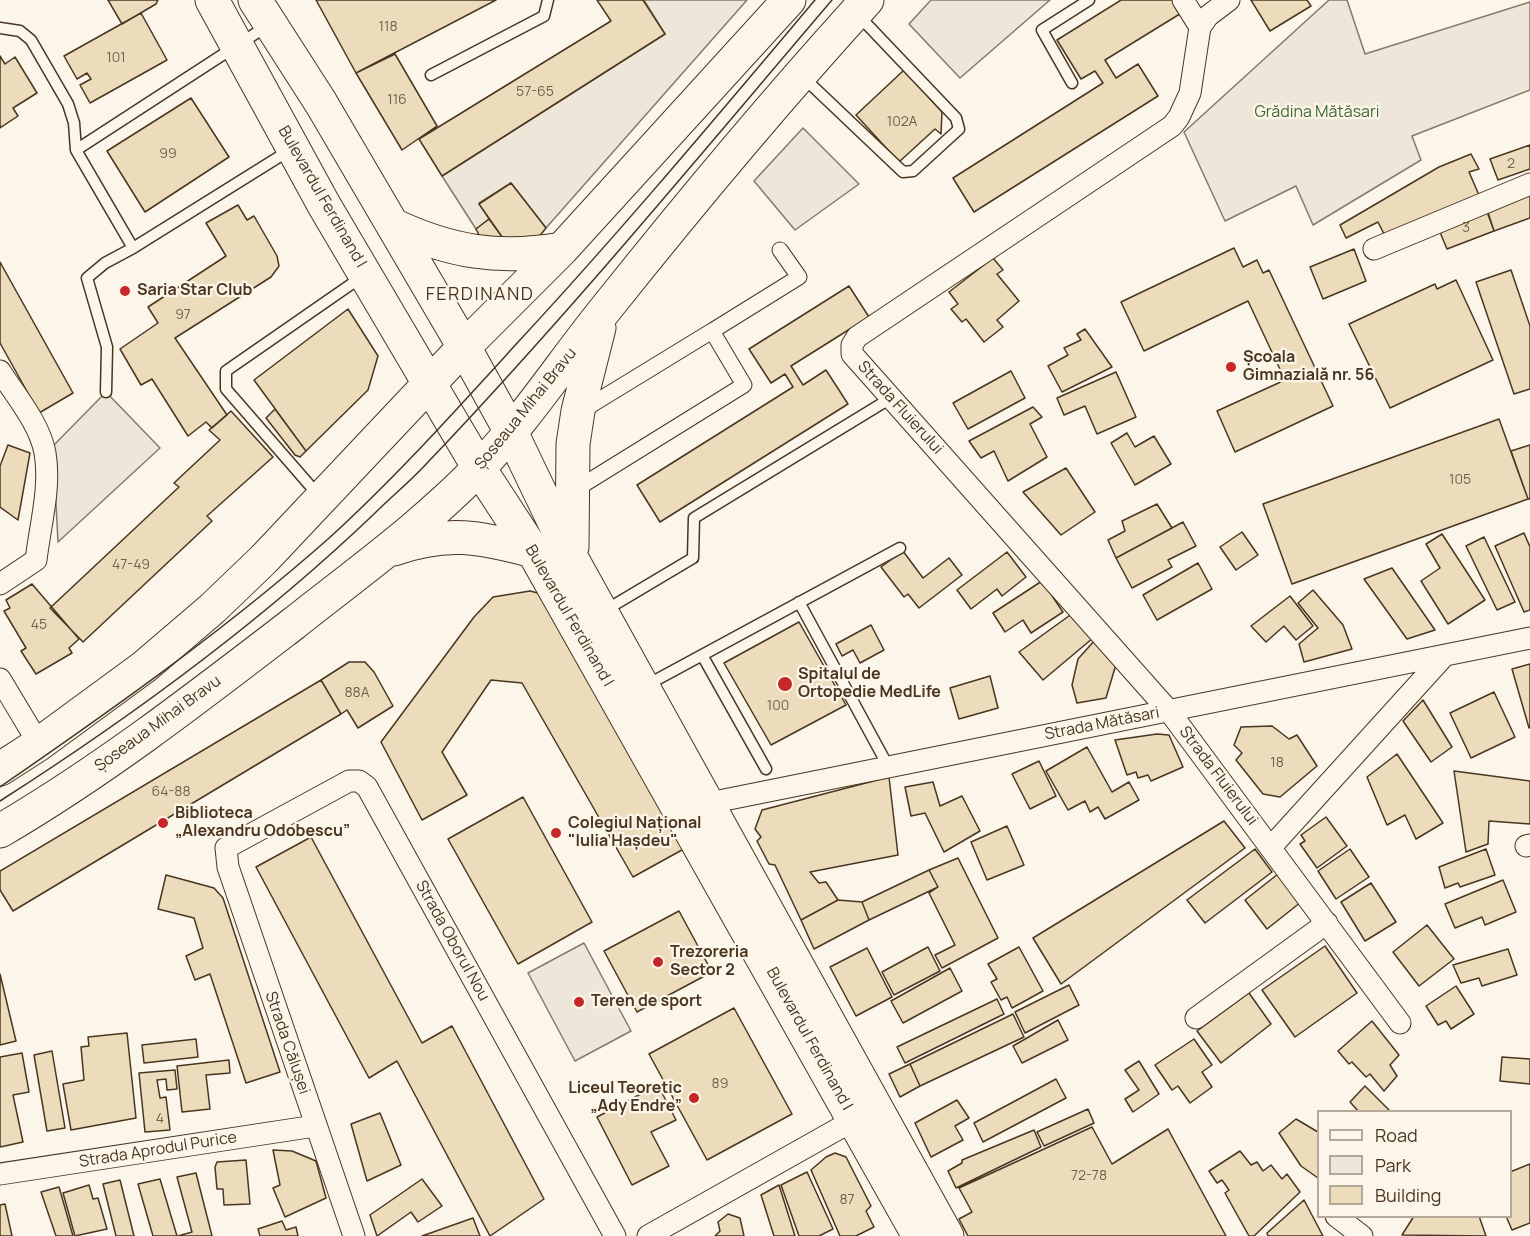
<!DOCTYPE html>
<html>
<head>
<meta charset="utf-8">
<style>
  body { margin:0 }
  #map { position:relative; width:1530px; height:1236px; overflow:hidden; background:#fbf6e9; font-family:Manrope,sans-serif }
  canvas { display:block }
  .legend { position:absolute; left:1317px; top:1110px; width:195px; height:108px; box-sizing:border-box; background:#fbf6e9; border:2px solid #b4a999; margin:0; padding:8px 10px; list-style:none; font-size:18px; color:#4a3520 }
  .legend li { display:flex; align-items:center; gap:12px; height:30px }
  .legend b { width:30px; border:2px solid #b4a999 }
</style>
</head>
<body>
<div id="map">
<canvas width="1530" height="1236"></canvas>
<ul class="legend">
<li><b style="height:8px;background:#fbf6e9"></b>Road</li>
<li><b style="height:16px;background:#ede6d9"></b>Park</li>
<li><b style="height:16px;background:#ecdcbc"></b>Building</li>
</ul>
</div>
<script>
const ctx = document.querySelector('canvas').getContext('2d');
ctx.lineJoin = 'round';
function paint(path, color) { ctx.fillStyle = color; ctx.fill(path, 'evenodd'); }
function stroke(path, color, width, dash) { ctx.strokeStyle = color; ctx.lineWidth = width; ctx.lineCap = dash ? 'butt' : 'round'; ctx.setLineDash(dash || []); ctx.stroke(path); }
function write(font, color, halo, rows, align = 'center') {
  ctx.font = font + ' Manrope,sans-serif'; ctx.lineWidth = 4.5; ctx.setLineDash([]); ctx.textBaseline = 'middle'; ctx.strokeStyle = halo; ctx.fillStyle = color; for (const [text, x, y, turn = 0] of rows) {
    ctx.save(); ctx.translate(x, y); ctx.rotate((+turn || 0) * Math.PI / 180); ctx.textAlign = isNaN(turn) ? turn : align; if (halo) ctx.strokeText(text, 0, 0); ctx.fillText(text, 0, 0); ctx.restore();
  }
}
const green = new Path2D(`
  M644 0H747L546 228 511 183 479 203 489 219 476 229 442 176 665 34Z
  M931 0H1050L960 78 909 24Z
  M1329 0H1347L1365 54 1530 2V90L1412 136 1421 160 1313 225 1296 186 1225 221 1184 132Z
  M803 128 859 184 795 230 754 181Z
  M584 943 631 1031 575 1061 528 973Z`);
const parking = new Path2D(`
  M106 392 160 448 58 542 53 446Z`);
const building = new Path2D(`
  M108 0H158L156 4 122 24Z
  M316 0H496L356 73Z
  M597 0H643L665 34 442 176 419 139 611 21Z
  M1121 0H1175L1183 12 1105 60 1116 78 1138 64 1158 96 974 212 953 178 1103 83 1095 71 1081 79 1057 40Z
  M1251 0H1307L1311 6 1270 31Z
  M141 13 167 60 90 103 80 85 91 79 87 73 77 79 64 56Z
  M395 54 437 126 402 150 356 73Z
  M0 56 5 64 15 57 37 93 13 108 18 116 0 128Z
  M904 70 942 112 941 134 935 129 899 162 856 115Z
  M191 98 229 157 145 212 107 151Z
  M1530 145V169L1498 180 1490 159Z
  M1471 154 1479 169 1469 172 1479 195 1384 234 1378 222 1346 238 1340 225 1439 167Z
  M511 183 546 228 538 238 505 241 479 204Z
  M1530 190V218L1494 231 1486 206Z
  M238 205 247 220 254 216 277 256 279 266 271 277 175 338 227 415 212 428 206 422 188 436 152 379 141 385 120 349 158 323 148 307 226 256 206 223Z
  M1485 206 1494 231 1447 249 1437 225Z
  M489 219 505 241 481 239 476 229Z
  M1234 248 1243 267 1257 260 1263 273 1269 270 1333 406 1235 452 1217 411 1285 380 1248 301 1144 351 1121 302Z
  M1354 249 1366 281 1323 299 1310 267Z
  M993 258 1003 270 997 274 1019 301 997 320 1003 327 984 342 966 319 962 322 951 309 958 304 949 292Z
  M0 262 73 393 39 413 0 343Z
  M1511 270 1530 326V389L1514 394 1476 282Z
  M1456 280 1493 360 1390 408 1349 324 1435 284 1437 289Z
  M849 286 869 317 791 366 803 385 826 370 848 404 660 522 637 485 793 387 785 374 771 383 749 349Z
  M348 309 378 356 368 390 306 451 254 380Z
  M1085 329 1112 367 1062 392 1048 366 1068 355 1064 348 1081 340 1077 334Z
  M1011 371 1025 398 968 429 953 403Z
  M1116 372 1136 417 1097 434 1085 406 1064 415 1057 398Z
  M1033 407 1042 417 1030 424 1047 457 1008 481 994 451 981 458 969 441Z
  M275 409 306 451 300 457 295 455 266 418Z
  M231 411 273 457 207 516 212 521 83 642 50 608 179 487 174 483 220 440 209 430Z
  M1499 419 1528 499 1292 584 1263 504Z
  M1127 433 1135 447 1154 436 1171 464 1135 485 1111 443Z
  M8 445 30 453 18 520 0 507V466Z
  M1530 445V499H1528L1511 451Z
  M1066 468 1095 512 1061 535 1023 492Z
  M1157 504 1172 528 1116 558 1108 540 1125 531 1122 521Z
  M1183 522 1196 546 1168 560 1172 567 1132 588 1116 558Z
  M1242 532 1258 555 1236 570 1220 547Z
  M1524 533 1530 547V610L1524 612 1495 546Z
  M1442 534 1485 600 1448 624 1421 581 1440 568 1426 544Z
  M1484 537 1515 602 1497 610 1466 546Z
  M903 551 923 578 949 558 962 575 919 608 908 594 904 597 881 567Z
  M1007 552 1026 577 1002 596 997 589 971 609 957 590Z
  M1198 563 1212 589 1157 620 1143 595Z
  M1392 568 1435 630 1407 639 1364 579Z
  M1042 581 1063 612 1031 633 1023 620 1005 632 993 613Z
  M32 584 79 639 69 648 72 653 36 674 21 651 26 648 4 611 10 608 6 600Z
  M1313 590 1343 625 1352 649 1304 662 1299 644 1318 628 1298 603Z
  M530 591 538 593 691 845 633 877 522 683 491 680 442 752 467 795 422 820 381 742 474 617 493 597Z
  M1290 596 1313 626 1296 640 1284 626 1266 642 1251 626Z
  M1073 613 1093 638 1043 680 1019 652Z
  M799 622 846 705 771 745 724 663Z
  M871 625 884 650 860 663 853 650 842 656 836 644Z
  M1095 640 1117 661 1106 698 1077 703 1072 685 1078 659Z
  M349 662H365L374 672 393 706 358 728 347 710 341 714 321 680Z
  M1530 664V727L1529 728 1512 669Z
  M990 676 998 708 959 719 950 688Z
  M321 680 341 714 13 911 0 890V871Z
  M1494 692 1515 737 1471 758 1450 713Z
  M1423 700 1452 747 1431 762 1403 721Z
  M1272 726 1289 739 1297 735 1317 766 1280 797 1263 794 1236 760 1242 753 1234 745 1241 727Z
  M1157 734 1169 735 1183 767 1151 781 1148 775 1138 778 1136 772 1127 775 1115 740Z
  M1087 747 1112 792 1129 782 1139 800 1105 819 1098 807 1090 812 1085 801 1068 810 1046 771Z
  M1397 754 1443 823 1416 839 1405 815 1387 825 1367 777Z
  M1039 761 1056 796 1030 809 1012 774Z
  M1454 771 1530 781V824L1489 821 1488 844 1466 852Z
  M889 777 898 855 810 872 819 883 826 882 838 900 801 920 775 865 769 864 757 841 761 837 755 829 762 810Z
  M933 782 940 806 962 796 980 831 944 852 925 813 911 816 905 787Z
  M523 797 592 922 518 964 448 839Z
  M1326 817 1347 846 1317 868 1300 844 1305 841 1301 835Z
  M1224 821 1245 848 1061 984 1033 938Z
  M1007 826 1024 865 987 880 971 842Z
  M311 837 422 1043 452 1026 544 1199 490 1236 397 1061 369 1078 256 867Z
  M1255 849 1272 872 1205 923 1187 900Z
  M1350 849 1369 877 1336 899 1318 871Z
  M1486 849 1495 875 1460 887 1458 883 1445 888 1439 867Z
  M958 858 998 938 942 968 935 955 955 945 929 893 938 887 929 870Z
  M929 870 938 887 869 920 862 902Z
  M1278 874 1301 902 1267 929 1245 900Z
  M166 875 214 888 223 898 280 1072 246 1083 210 974 195 980 186 956 203 948 194 918 158 909Z
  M1503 880 1516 912 1485 925 1482 917 1455 928 1445 904Z
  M1371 883 1396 922 1365 941 1341 902Z
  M838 900 862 902 869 920 814 949 801 920Z
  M679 911 712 972 637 1012 604 951Z
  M1427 925 1454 959 1419 986 1393 952Z
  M1325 946 1357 993 1295 1037 1262 990Z
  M928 947 940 971 894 995 882 972Z
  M1019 947 1043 991 1012 1008 1007 997 1001 1000 991 982 997 979 988 964Z
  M867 948 892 997 856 1016 830 967Z
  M1508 949 1517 975 1482 986 1479 978 1461 983 1453 965Z
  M950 968 962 991 903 1023 891 1001Z
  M0 974 16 1041 0 1045Z
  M1069 985 1079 1005 1025 1033 1015 1012Z
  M1456 986 1474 1014 1451 1029 1446 1021 1438 1025 1426 1006Z
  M1249 993 1271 1024 1221 1063 1197 1031Z
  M997 999 1004 1014 905 1063 897 1047Z
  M734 1008 792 1114 707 1160 649 1054Z
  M1013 1014 1024 1037 920 1086 910 1064Z
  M1058 1020 1068 1040 1022 1063 1013 1046Z
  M1372 1021 1399 1055 1390 1065 1397 1076 1384 1091 1370 1074 1366 1077 1352 1062 1349 1064 1338 1051Z
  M127 1033 136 1118 71 1130 63 1084 84 1080 81 1047 89 1046 88 1037Z
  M196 1039 198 1057 144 1063 142 1045Z
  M1194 1039 1212 1065 1202 1072 1212 1087 1190 1103 1178 1086 1172 1090 1155 1065Z
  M52 1051 65 1128 47 1131 34 1055Z
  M22 1053 29 1092 13 1095 23 1142 0 1147V1057Z
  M1502 1057 1530 1059V1084L1500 1081Z
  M229 1060 230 1073 206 1075 210 1109 182 1112 177 1066Z
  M1139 1061 1159 1094 1133 1112 1125 1099 1139 1090 1125 1070Z
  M910 1064 920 1086 900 1097 889 1074Z
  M175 1070 177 1089 167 1090 166 1079 157 1080 160 1098 166 1097 170 1130 145 1132 139 1073Z
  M1056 1079 1066 1098 983 1142 974 1123Z
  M658 1085 676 1120 651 1132 669 1166 632 1185 597 1117Z
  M1365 1086 1391 1112H1359L1350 1102Z
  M957 1100 969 1118 955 1126 963 1140 931 1157 915 1123Z
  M1088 1109 1094 1123 1044 1146 1037 1132Z
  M380 1113 401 1165 367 1181 351 1124Z
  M1296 1119 1318 1132V1178L1301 1166 1279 1133Z
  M1092 1127 1112 1164 1168 1129 1226 1236H968L959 1219 972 1212 959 1188Z
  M1034 1130 1041 1147 956 1188 948 1171 962 1163V1160Z
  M273 1150 292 1151 316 1161 326 1198 285 1217 273 1188 280 1185Z
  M1240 1151 1251 1165 1257 1162 1263 1171 1271 1165 1282 1179 1287 1174 1300 1192 1254 1236H1249L1225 1193 1229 1190 1222 1180 1217 1183 1209 1171Z
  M835 1153 846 1157 871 1206 866 1211 874 1227 856 1236H840L811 1170 826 1157Z
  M246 1160 250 1204 224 1205 223 1189H217L215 1167 217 1162Z
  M1530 1164V1223L1512 1230 1506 1216H1510V1172Z
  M807 1172 833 1229 819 1236H799L781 1185Z
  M196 1173 212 1236H178L192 1232 177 1177Z
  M160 1179 177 1236H153L138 1184Z
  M422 1179 442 1206 418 1222 411 1212 377 1236 370 1215Z
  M120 1180 134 1236H116L103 1184Z
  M89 1185 93 1199 98 1198 107 1229 75 1236 63 1193Z
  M779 1185 795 1236H774L761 1195Z
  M59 1187 73 1236H56L41 1192Z
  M1304 1200 1323 1236H1268L1267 1233Z
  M5 1204 12 1236H0V1205Z
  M728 1214 740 1218 744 1236H715L720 1231 718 1222Z
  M1414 1216H1479L1486 1236 1402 1235Z
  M473 1218 480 1236H422Z
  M282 1221 286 1230 296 1227 298 1236H260L258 1229Z`);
const service = new Path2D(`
  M0 28 20 31 31 40 68 104 74 123 76 150 133 248 105 263 87 278 107 347 106 392
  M431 75 544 16 548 0
  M804 78 903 172 913 171 959 129 956 118 859 16
  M1072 83 1042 30 1089 0
  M76 150 267 26
  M133 248 290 150
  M319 496 226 389V371L363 276
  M799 602 888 766
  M604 611 693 558 694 518 891 398
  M702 655 766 769
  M645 686 900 548`);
const pedestrian = new Path2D(`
  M591 405 712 331
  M573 491 744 385 712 331 799 277 780 250`);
const minor = new Path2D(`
  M1183 0 1200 27
  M1229 0 1208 16 1200 27 1190 93 1179 117 1172 126 857 337 852 345V354L1169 711 1400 1023
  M1374 249 1530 184
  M0 371C15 395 40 424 45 453 51 487 40 526 36 560L0 584
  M0 679 39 744
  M709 803 1530 638
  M1526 846 1530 845
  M1271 847 1445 655
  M1196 1018 1327 923
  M0 1174 315 1126
  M1336 1216 1362 1236
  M354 1236 228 867 226 848 349 781H359L367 787 615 1236
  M648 1236 854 1120`);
const primary = new Path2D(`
  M212 0 324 205 479 468 533 551 919 1236
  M255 0 321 103 464 347 511 432 572 559 947 1236
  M393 225C450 252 499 260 562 249
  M572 547 573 444 578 411 599 328
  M394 549C447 530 480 537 533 551
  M0 769 39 744 144 667 213 608 264 559 464 347 562 249 789 0
  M0 831C104 770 198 697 293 624 356 574 423 526 479 468 527 418 564 360 608 306 691 202 777 99 867 0`);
const tram = new Path2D(`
  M0 787C113 709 225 630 328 539 396 477 457 409 519 341 621 231 718 115 815 0
  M0 801C133 716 260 623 374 514 392 496 412 480 429 461 570 313 700 155 832 0`);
const markers = [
  [125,291,6,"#c62828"],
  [1231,367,6,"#c62828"],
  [785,684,8,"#c62828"],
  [163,823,6,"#c62828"],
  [556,833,6,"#c62828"],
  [658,962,6,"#c62828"],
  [579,1002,6,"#c62828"],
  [694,1098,6,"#c62828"]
];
const numberNames = [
  ["118",388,27],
  ["101",116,58],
  ["57-65",535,92],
  ["116",397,100],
  ["102A",902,122],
  ["99",168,154],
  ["2",1511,164],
  ["3",1466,228],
  ["97",183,315],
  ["105",1460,480],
  ["47-49",131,565],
  ["45",39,625],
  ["88A",357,693],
  ["100",778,706],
  ["18",1277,763],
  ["64-88",171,792],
  ["89",720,1084],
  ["4",160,1119],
  ["72-78",1089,1176],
  ["87",847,1200]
];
const parkNames = [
  ["Grădina Mătăsari",1317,113]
];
const streetNames = [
  ["Bulevardul Ferdinand I",322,197,60],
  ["Strada Fluierului",900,408,48],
  ["Șoseaua Mihai Bravu",526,409,-51],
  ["Bulevardul Ferdinand I",569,616,60],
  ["Șoseaua Mihai Bravu",158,724,-36],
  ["Strada Mătăsari",1102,724,-11],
  ["Strada Fluierului",1218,776,53],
  ["Strada Oborul Nou",452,941,61],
  ["Bulevardul Ferdinand I",809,1039,61],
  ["Strada Călușei",287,1043,71],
  ["Strada Aprodul Purice",158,1150,-9]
];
const poiNames = [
  ["Saria Star Club",137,291],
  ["Școala",1243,358],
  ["Gimnazială nr. 56",1243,376],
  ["Spitalul de",798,675],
  ["Ortopedie MedLife",798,693],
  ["Biblioteca",175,814],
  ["„Alexandru Odobescu”",175,832],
  ["Colegiul Național",568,824],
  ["\"Iulia Hașdeu\"",568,842],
  ["Trezoreria",670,953],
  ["Sector 2",670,971],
  ["Teren de sport",591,1002],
  ["Liceul Teoretic",682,1089,"right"],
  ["„Ady Endre”",682,1107,"right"]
];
const neighbourhoodNames = [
  ["FERDINAND",480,295]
];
paint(green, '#ede6d9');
stroke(green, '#887966', 1.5);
paint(parking, '#ede7d9');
stroke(parking, '#887966', 1.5);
paint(building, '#ecdcbc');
stroke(building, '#4a3520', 1.5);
stroke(service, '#4a3520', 13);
stroke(pedestrian, '#4a3520', 17);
stroke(minor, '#4a3520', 23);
stroke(primary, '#4a3520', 35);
stroke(service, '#fbf6e9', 10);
stroke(pedestrian, '#fbf6e9', 15);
stroke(minor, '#fbf6e9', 21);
stroke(primary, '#fbf6e9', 33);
stroke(tram, '#4a3520', 1.5);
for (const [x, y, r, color] of markers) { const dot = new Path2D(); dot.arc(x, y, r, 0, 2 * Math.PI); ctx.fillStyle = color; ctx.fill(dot); stroke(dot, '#fbf6e9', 2); }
write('14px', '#725f47', null, numberNames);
write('16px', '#436837', '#fbf6e9', parkNames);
write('16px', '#4a3520', '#fbf6e9', streetNames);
write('bold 16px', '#4a3520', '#fbf6e9', poiNames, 'left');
ctx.letterSpacing = '1.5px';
write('18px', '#4a3520', '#fbf6e9', neighbourhoodNames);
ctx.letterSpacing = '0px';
</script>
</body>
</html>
